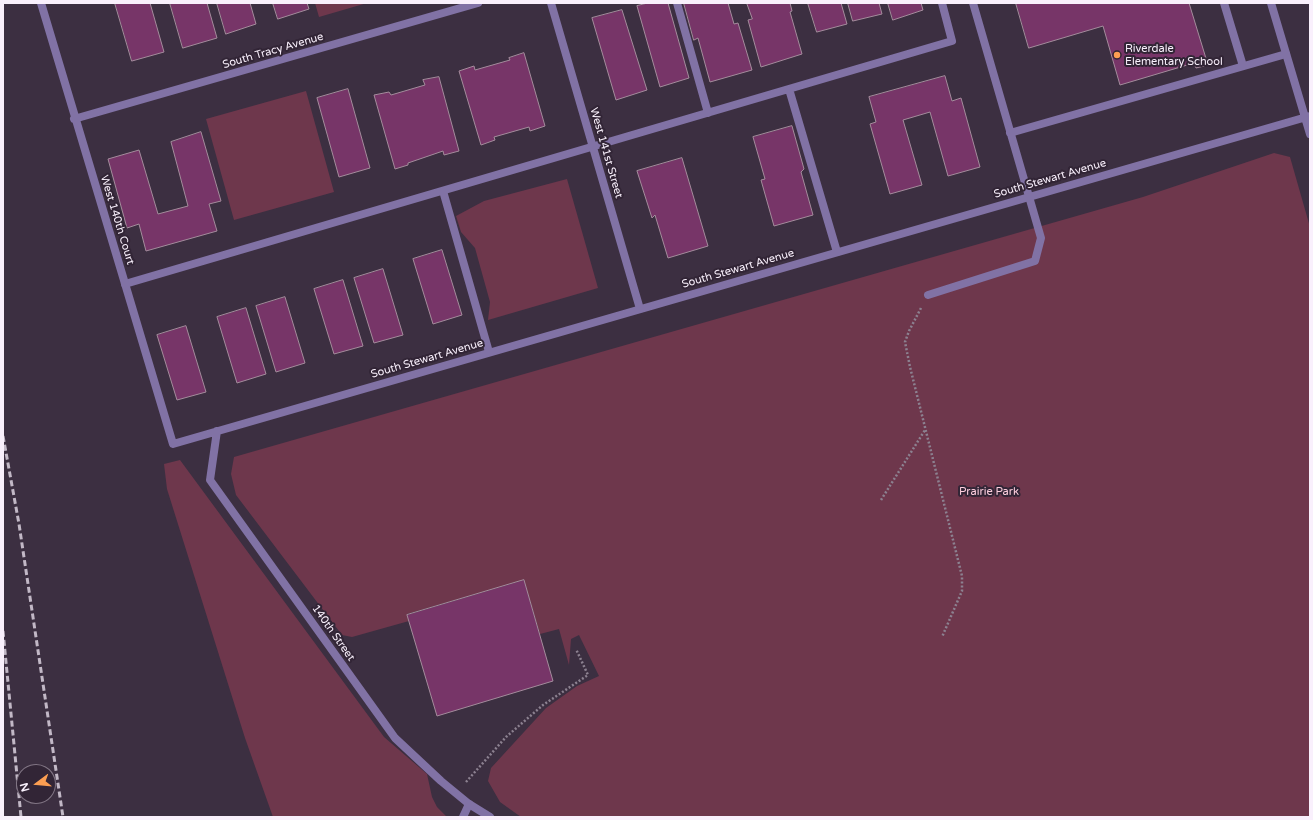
<!DOCTYPE html>
<html>
<head>
<meta charset="utf-8">
<style>
  body { margin:0 }
  #map { position:relative; width:1313px; height:820px; overflow:hidden; background:#3c2f41; font-family:"Varela Round",sans-serif }
  canvas { display:block }
  .frame { position:absolute; inset:0; border:4px solid #f9f0fc; pointer-events:none }
  .north { position:absolute; left:16px; top:764px; width:40px; height:40px; box-sizing:border-box; background:#322536; border:1px solid #827685; border-radius:50%; rotate:254deg; font-size:11px; font-weight:700; line-height:16px; text-align:center; color:#f9f0fc }
  .north::after { content:''; display:block; margin:auto; width:14px; height:18px; background:#fc9e52; clip-path:polygon(50% 0,100% 100%,50% 72%,0 100%) }
</style>
</head>
<body>
<div id="map">
<canvas width="1313" height="820"></canvas>
<div class="frame"></div>
<div class="north">N</div>
</div>
<script>
const ctx = document.querySelector('canvas').getContext('2d');
ctx.lineJoin = 'round';
function paint(path, color) { ctx.fillStyle = color; ctx.fill(path, 'evenodd'); }
function stroke(path, color, width, dash) { ctx.strokeStyle = color; ctx.lineWidth = width; ctx.lineCap = dash ? 'butt' : 'round'; ctx.setLineDash(dash || []); ctx.stroke(path); }
function write(font, color, halo, rows, align = 'center') {
  ctx.font = font + ' "Varela Round",sans-serif'; ctx.lineWidth = 4; ctx.setLineDash([]); ctx.textBaseline = 'middle'; ctx.strokeStyle = halo; ctx.fillStyle = color; for (const [text, x, y, turn = 0] of rows) {
    ctx.save(); ctx.translate(x, y); ctx.rotate((+turn || 0) * Math.PI / 180); ctx.textAlign = isNaN(turn) ? turn : align; if (halo) ctx.strokeText(text, 0, 0); ctx.fillText(text, 0, 0); ctx.restore();
  }
}
const green = new Path2D(`
  M315 3H367L319 17Z
  M306 91 334 192 234 220 206 119Z
  M1274 153 1290 157 1310 227V817H521L500 802 488 781 491 768 546 708 577 686 599 676 579 635 571 639 569 665 559 629 540 634 524 580 407 614 409 621 352 637 342 635 236 495 231 474 234 457 1143 197Z
  M567 179 598 288 488 320 490 302 475 248 461 232 456 216 484 201Z
  M180 460 384 737 427 774 432 797 437 807 447 817H273L245 738 167 489 164 464Z`);
const building = new Path2D(`
  M115 3H150L164 52 132 61Z
  M170 3H207L217 38 183 48Z
  M217 3H250L256 24 226 34Z
  M273 3H307L309 9 278 19Z
  M648 3H668L689 78 660 87 637 6Z
  M684 3H728L734 24 738 23 752 70 710 82 698 38 694 40Z
  M747 3H790L792 11 790 12 802 54 761 67 748 20 752 19Z
  M808 3H841L847 24 817 32Z
  M848 3H879L882 14 853 21Z
  M888 3H921L923 10 893 20Z
  M1016 3H1189L1208 65 1196 68 1194 63 1120 85 1103 26 1029 48Z
  M622 10 647 90 616 100 592 18Z
  M524 53 545 126 530 131 529 127 494 137 495 140 481 145 459 71 474 66 475 70 510 60 509 58Z
  M945 76 952 101 961 98 980 167 948 176 930 112 903 120 922 185 890 194 870 124 876 122 869 97Z
  M439 77 459 151 444 155 443 151 408 163V165L395 169 374 95 389 92 391 95 425 85 423 80Z
  M348 89 370 168 339 177 317 98Z
  M792 126 804 169 801 172 813 215 774 226 761 180 765 179 753 137Z
  M201 132 221 201 209 204 217 231 146 251 139 224 127 228 108 159 139 150 158 214 188 206 171 142Z
  M682 158 708 246 668 258 655 215 652 218 637 171Z
  M442 250 462 315 433 324 413 259Z
  M383 269 403 335 374 343 354 278Z
  M343 280 363 346 334 354 314 289Z
  M285 297 305 363 276 372 256 306Z
  M246 308 266 374 237 383 217 317Z
  M186 326 206 392 177 400 157 335Z
  M524 580 553 681 437 716 407 615Z`);
const path = new Path2D(`
  M921 308 909 331 905 342 910 367 962 576V591L942 637
  M881 500 925 430
  M466 782 506 737 543 705 588 675 576 649`);
const lane = new Path2D(`
  M677 3 708 113
  M1224 3 1243 66
  M789 89 837 252
  M1010 133 1286 54
  M443 191 489 352
  M125 284 952 41 942 3
  M928 295 1035 261 1041 238 973 3
  M463 817 469 804`);
const street = new Path2D(`
  M41 3 173 444 1310 116
  M551 3 640 309
  M1271 3 1310 134
  M74 119 478 3
  M217 431 210 480 395 738 441 781 469 804 490 817`);
const rail = new Path2D(`
  M3 436 19 524 63 817
  M3 631 21 817`);
const markers = [
  [1117,55,4,"#fc9e52"]
];
const poiNames = [
  ["Riverdale",1125,49],
  ["Elementary School",1125,62]
];
const streetNames = [
  ["South Tracy Avenue",273,51,-16],
  ["West 141st Street",606,153,74],
  ["South Stewart Avenue",1050,179,-16],
  ["West 140th Court",117,220,73],
  ["South Stewart Avenue",738,269,-16],
  ["South Stewart Avenue",427,359,-16],
  ["140th Street",333,633,55]
];
const parkNames = [
  ["Prairie Park",989,492]
];
paint(green, '#6e374c');
paint(building, '#773568');
stroke(building, '#a48c9c', 1);
stroke(path, '#8c8190', 2.5, [2, 2]);
stroke(lane, '#8172a5', 8);
stroke(street, '#8172a5', 8);
stroke(rail, '#c2b8c6', 3, [6, 3]);
for (const [x, y, r, color] of markers) { const dot = new Path2D(); dot.arc(x, y, r, 0, 2 * Math.PI); ctx.fillStyle = color; ctx.fill(dot); stroke(dot, '#322536', 1.5); }
write('11px', '#f9f0fc', '#322536', poiNames, 'left');
write('11px', '#f9f0fc', '#322536', streetNames);
write('11px', '#fecede', '#322536', parkNames);
</script>
</body>
</html>
